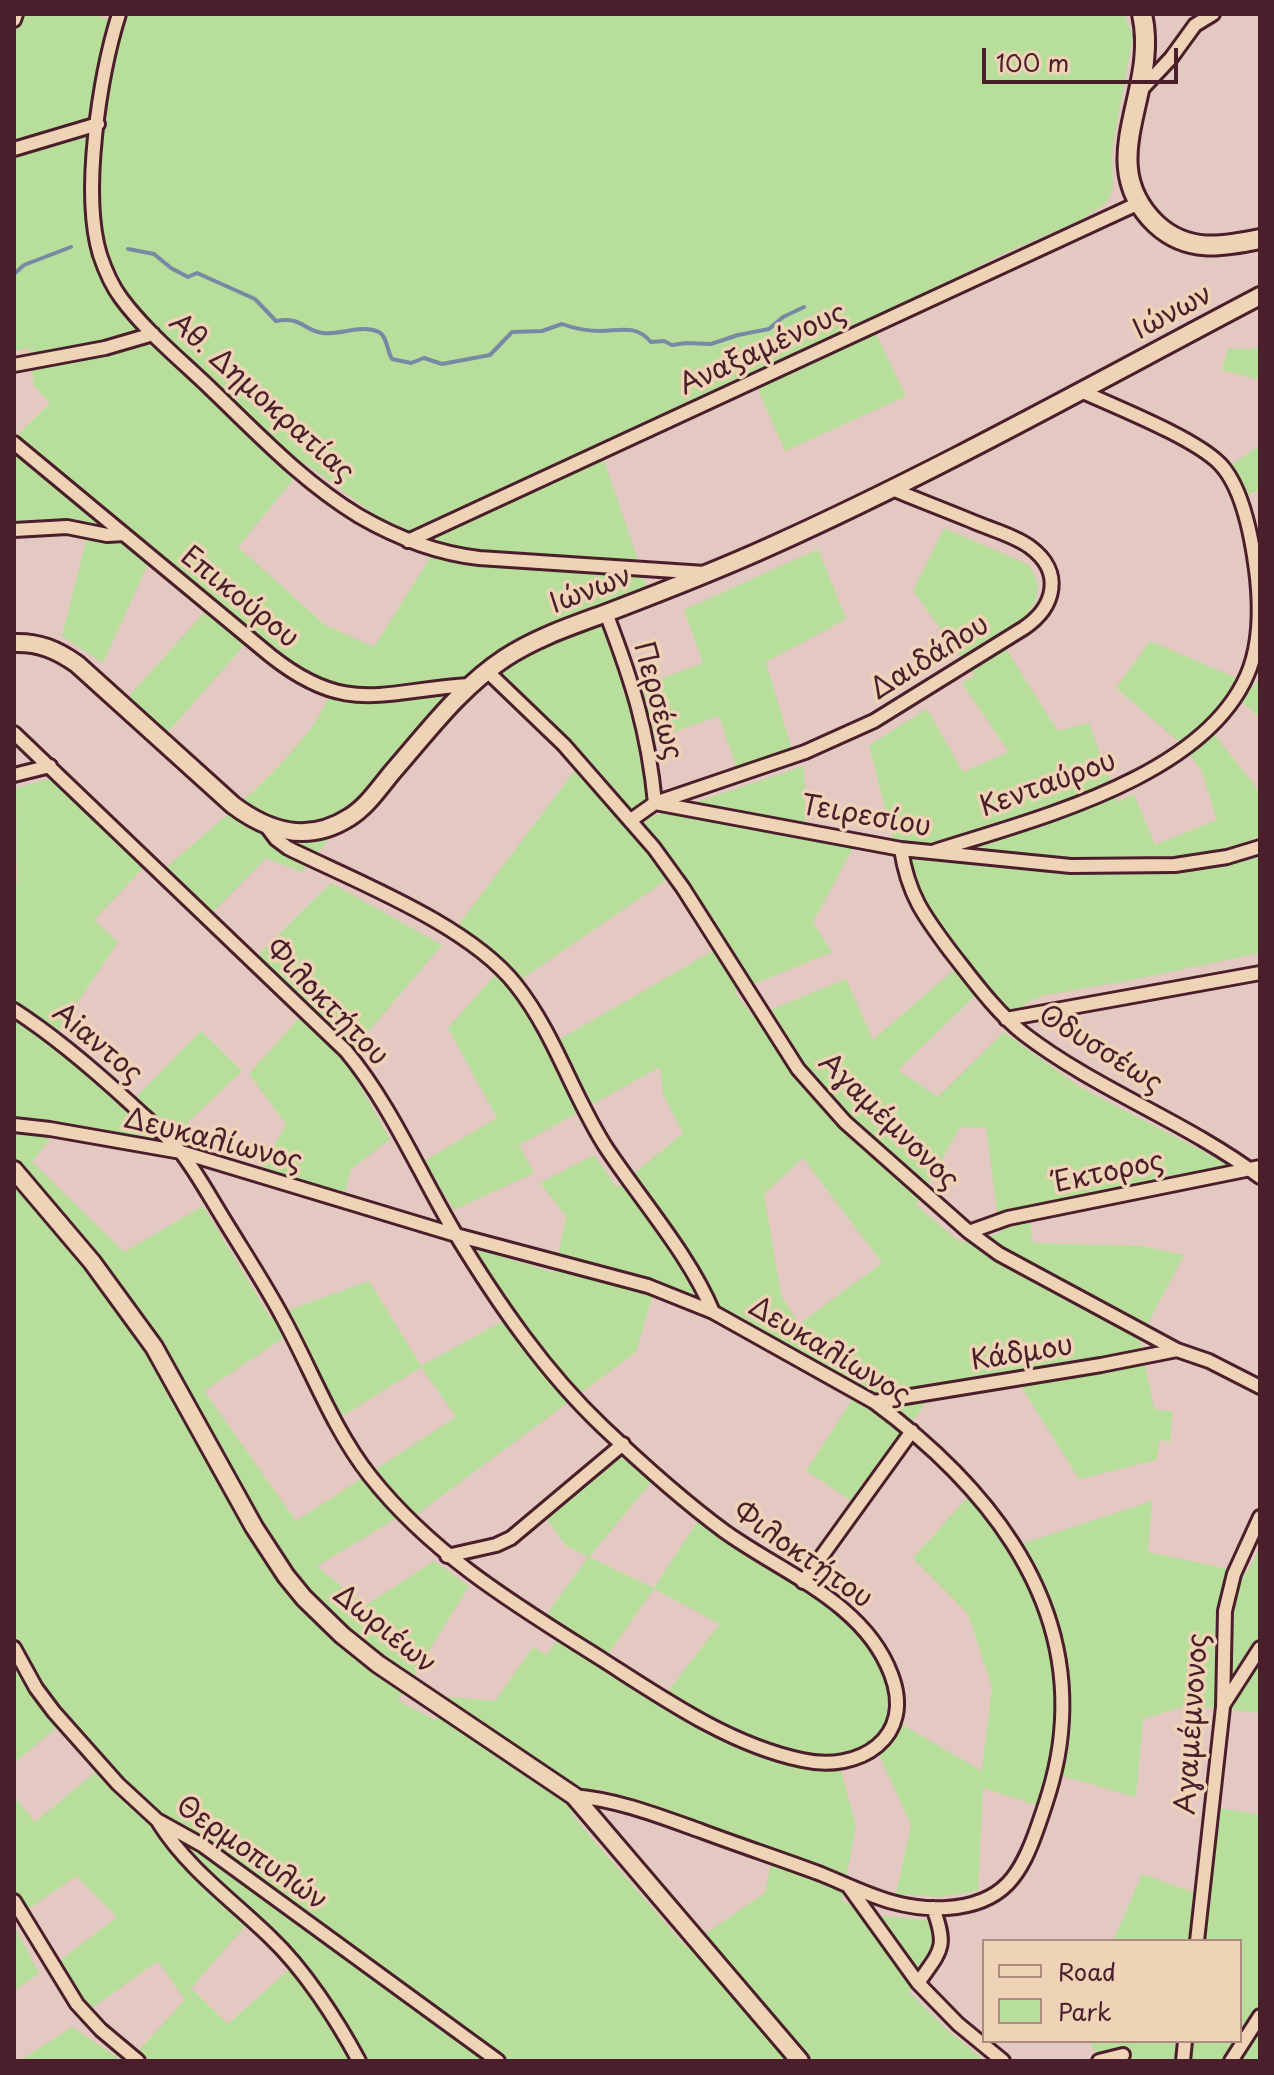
<!DOCTYPE html>
<html>
<head>
<meta charset="utf-8">
<style>
  body { margin:0 }
  #map { position:relative; width:1274px; height:2075px; overflow:hidden; background:#e4c8c2; font-family:"Playpen Sans",sans-serif }
  canvas { display:block }
  .frame { position:absolute; inset:0; border:16px solid #4a1f2b; pointer-events:none }
  .legend { position:absolute; left:982px; top:1939px; width:260px; height:104px; box-sizing:border-box; background:#efd3b6; border:2px solid #ad8b7e; margin:0; padding:10px 14px; list-style:none; font-size:24px; color:#4a1f2b }
  .legend li { display:flex; align-items:center; gap:16px; height:40px }
  .legend b { width:40px; border:2px solid #ad8b7e }
  .scale { position:absolute; left:982px; top:48px; width:196px; height:36px; box-sizing:border-box; border:4px solid #4a1f2b; border-top:0; padding-left:10px; font-size:24px; line-height:28px; white-space:nowrap; color:#4a1f2b; -webkit-text-stroke:6px #efd3b6; paint-order:stroke }
</style>
</head>
<body>
<div id="map">
<canvas width="1274" height="2075"></canvas>
<div class="frame"></div>
<ul class="legend">
<li><b style="height:10px;background:#efd3b6"></b>Road</li>
<li><b style="height:22px;background:#b7df9b"></b>Park</li>
</ul>
<div class="scale">100 m</div>
</div>
<script>
const ctx = document.querySelector('canvas').getContext('2d');
ctx.lineJoin = 'round';
function paint(path, color) { ctx.fillStyle = color; ctx.fill(path, 'evenodd'); }
function stroke(path, color, width, dash) { ctx.strokeStyle = color; ctx.lineWidth = width; ctx.lineCap = dash ? 'butt' : 'round'; ctx.setLineDash(dash || []); ctx.stroke(path); }
function write(font, color, halo, rows, align = 'center') {
  ctx.font = font + ' "Playpen Sans",sans-serif'; ctx.lineWidth = 7; ctx.setLineDash([]); ctx.textBaseline = 'middle'; ctx.strokeStyle = halo; ctx.fillStyle = color; for (const [text, x, y, turn = 0] of rows) {
    ctx.save(); ctx.translate(x, y); ctx.rotate((+turn || 0) * Math.PI / 180); ctx.textAlign = isNaN(turn) ? turn : align; if (halo) ctx.strokeText(text, 0, 0); ctx.fillText(text, 0, 0); ctx.restore();
  }
}
const green = new Path2D(`
  M14 14H91L122 24 126 14H1124L1133 35 1112 151 1113 188 1106 203 1081 220 996 257 870 322 906 396 785 451 751 374 599 446 648 589 601 611 628 691 703 663 684 610 818 549 846 619 766 662 792 750 737 769 719 716 640 744 651 817 804 766 806 838 853 848 813 922 832 952 735 992 753 1017 846 979 873 1040 961 964 920 899 893 841 869 745 927 709 963 772 1009 752 962 683 975 676 913 591 944 528 1029 565 1038 583 1036 601 1022 621 997 635 1058 731 1089 723 1118 802 1134 794 1155 845 1217 820 1202 772 1183 745 1116 688 1150 641 1255 686 1260 675V718L1233 694 1205 723 1260 792V953L1131 980 1045 995 1025 1003 1026 1012 1003 1016 981 990 898 1070 938 1097 1004 1032 1080 1087 1233 1167 1131 1185 1028 1209 1033 1243 1141 1246 1184 1255 1140 1338 1154 1409 1173 1412 1170 1442 1160 1440 1156 1460 1079 1479 1012 1372 936 1388 855 1503 806 1471 859 1389 656 1284 636 1352 412 1518 407 1512 317 1566 365 1606 434 1561 469 1586 398 1701 436 1720 448 1697 495 1701 533 1647 547 1655 562 1632 544 1618 588 1557 565 1545 542 1512 622 1453 653 1480 589 1557 654 1588 699 1519C709 1527 719 1535 729 1542 756 1561 788 1573 815 1592 857 1622 895 1664 891 1718L982 1771 992 1687 968 1614 913 1558 968 1497 992 1519 1015 1546 1152 1501 1148 1552 1247 1573 1260 1547V1713L1189 1705 1143 1719 1136 1797 1049 1772 1036 1805 983 1788 978 1891 940 1897 896 1894 911 1825 875 1746 838 1760 856 1825 842 1901 873 1915 927 1920 940 1935 929 1965 909 1992 946 2029 985 2061H129L185 2000 158 1961 92 2008 74 1991 58 1962 117 1917 76 1876 14 1919V1796L35 1822 108 1762 67 1719 14 1763V883H17L16 788 52 778 143 868 94 920 118 942 50 1043 97 1080 124 1109 201 1031 242 1071 160 1149 59 1127 32 1162 124 1252 203 1206 270 1317 369 1281 421 1366 514 1315 470 1247 555 1273 566 1216 540 1183 594 1155 617 1188 683 1133 663 1095 660 1067 519 1145 534 1173 454 1210 424 1161 497 1118 448 1028 503 966 481 941 456 928 582 761 487 665 434 712 302 872 266 858 212 913 166 868C213 826 310 751 330 693L248 641 168 732 129 696 213 603 153 553 103 663 62 636 89 529 40 522 14 523V438L50 403 34 386 29 348 14 351ZM306 464 390 526 412 533 434 523 428 561 374 647 325 625 238 547ZM678 872 723 945 555 1042 519 981ZM960 1127 986 1128 1000 1233 960 1242 916 1205ZM803 1158 882 1263 799 1324 781 1295 764 1194ZM298 1328 341 1417 421 1367 456 1417 296 1521 204 1391ZM654 1589 720 1624 657 1705 599 1667ZM599 1788 772 1858 765 1893 686 1947 571 1814ZM254 1916 278 1932 300 1960 228 2024 191 1988Z
  M1260 345V380L1222 370 1228 349H1253Z
  M1260 445V490L1243 496 1230 466Z
  M331 883 442 945 345 1059 390 1139 351 1169 344 1197 260 1171 286 1124 249 1074 308 1008 256 957Z
  M1220 1808 1260 1815V2061H1102L1088 2041H1240V1941H1113L1142 1874 1207 1897Z
  M14 1926 39 1973 14 1991Z
  M72 2027 123 2061H19Z`);
const stream = new Path2D(`
  M128 249 154 254 171 268 188 277 197 273 255 299 276 321C303 316 303 331 323 333 341 335 361 324 379 332 387 336 387 351 392 359L411 363 424 358 442 364 490 355 512 332 542 331 562 324C575 329 588 331 602 331 622 330 637 325 651 342L664 341 672 345 686 343 711 344 738 335 769 329 783 317 804 307
  M14 274 24 265 71 247`);
const minor = new Path2D(`
  M119 14C100 75 81 193 100 255 105 270 112 286 121 298 146 332 181 360 211 389 258 434 303 482 359 516 397 538 435 553 479 558L705 573
  M14 20 16 14
  M1140 91 1171 58 1195 25 1213 14
  M14 149 98 124
  M14 365 105 348 153 334
  M14 443 271 656C348 717 383 690 470 685
  M14 530 67 527 107 535 124 534
  M408 541 1139 203
  M606 613C632 681 648 730 655 803L901 849 1071 866 1175 865 1227 857 1260 847
  M487 671 564 745 654 848 683 888 798 1069 845 1122 969 1232 999 1254 1177 1350 1209 1361 1260 1387
  M14 733 346 1051C391 1105 419 1173 455 1233 497 1302 545 1372 603 1427 641 1463 682 1500 724 1531 782 1573 864 1602 891 1674 916 1738 859 1773 802 1760 730 1745 664 1699 603 1660 519 1607 433 1556 370 1476 333 1429 312 1371 283 1318 265 1284 243 1251 223 1218 210 1197 198 1175 183 1155 168 1136 148 1120 130 1103 93 1069 56 1037 14 1010
  M14 775 50 766
  M631 820 655 803 805 752 874 721 1024 628C1055 607 1064 572 1030 547 1015 536 996 531 979 524 950 512 921 501 892 489
  M267 827 276 839 288 848C357 882 469 925 516 985 555 1034 573 1097 607 1149 641 1200 690 1256 713 1312
  M901 849C908 895 924 916 951 952 973 980 996 1012 1024 1034 1097 1090 1187 1122 1260 1177
  M935 851C1034 819 1210 777 1250 668 1260 640 1260 607 1257 578 1253 544 1244 489 1220 464 1195 438 1116 407 1081 391
  M1006 1019 1260 973
  M14 1125 50 1129 181 1152 456 1235 648 1286 713 1312 874 1402C981 1481 1075 1591 1061 1733 1058 1766 1049 1795 1038 1826 1021 1875 1004 1904 947 1908 898 1911 865 1892 821 1874 781 1859 741 1846 701 1831 659 1816 619 1800 574 1796
  M969 1232 1008 1218 1260 1167
  M874 1402 1101 1365 1177 1350
  M447 1556 496 1545 511 1538 623 1444
  M803 1582 912 1431
  M14 1648 36 1688 54 1712 118 1784 157 1820 202 1845 498 2061
  M1224 1704 1260 1648
  M159 1823C188 1869 232 1900 270 1937 304 1969 337 2020 359 2061
  M849 1887 918 1983 958 2024 1003 2061
  M14 1901 77 2004 101 2030 138 2061
  M1197 1941 1223 1707 1225 1611 1234 1574 1260 1517
  M918 1983C941 1950 948 1948 933 1908
  M1099 2061 1123 2055
  M1183 2061 1185 2041
  M1231 2061 1260 2016`);
const tertiary = new Path2D(`
  M14 643C39 642 57 650 77 664L233 805C269 832 308 844 350 817 368 806 381 785 395 769 429 730 461 687 505 658 537 637 574 625 609 612 664 591 718 570 771 546 938 471 1098 381 1260 296
  M14 1170 92 1262 154 1347 254 1527 286 1576 304 1598 342 1635 378 1664 574 1796 800 2061`);
const secondary = new Path2D(`
  M1142 14C1160 93 1091 161 1156 224 1187 253 1222 247 1260 239`);
const streetNames = [
  ["Ιώνων",1173,313,-28],
  ["Αναξαμένους",763,350,-25],
  ["Αθ. Δημοκρατίας",261,398,42],
  ["Ιώνων",591,591,-21],
  ["Επικούρου",239,598,39],
  ["Δαιδάλου",930,658,-32],
  ["Περσέως",657,701,75],
  ["Κενταύρου",1048,785,-20],
  ["Τειρεσίου",866,817,10],
  ["Φιλοκτήτου",326,1003,46],
  ["Aiαντος",97,1044,40],
  ["Οδυσσέως",1100,1050,32],
  ["Αγαμέμνονος",888,1122,44],
  ["Δευκαλίωνος",213,1141,14],
  ["Έκτορος",1109,1173,-12],
  ["Δευκαλίωνος",829,1352,31],
  ["Κάδμου",1022,1354,-9],
  ["Φιλοκτήτου",802,1556,35],
  ["Δωριέων",384,1630,39],
  ["Αγαμέμνονος",1193,1724,-86],
  ["Θερμοπυλών",251,1854,35]
];
paint(green, '#b7df9b');
stroke(stream, '#778aa5', 4);
stroke(minor, '#4a1f2b', 18);
stroke(tertiary, '#4a1f2b', 22);
stroke(secondary, '#4a1f2b', 24);
stroke(minor, '#efd3b6', 12);
stroke(tertiary, '#efd3b6', 16);
stroke(secondary, '#efd3b6', 18);
write('28px', '#4a1f2b', '#efd3b6', streetNames);
</script>
</body>
</html>
